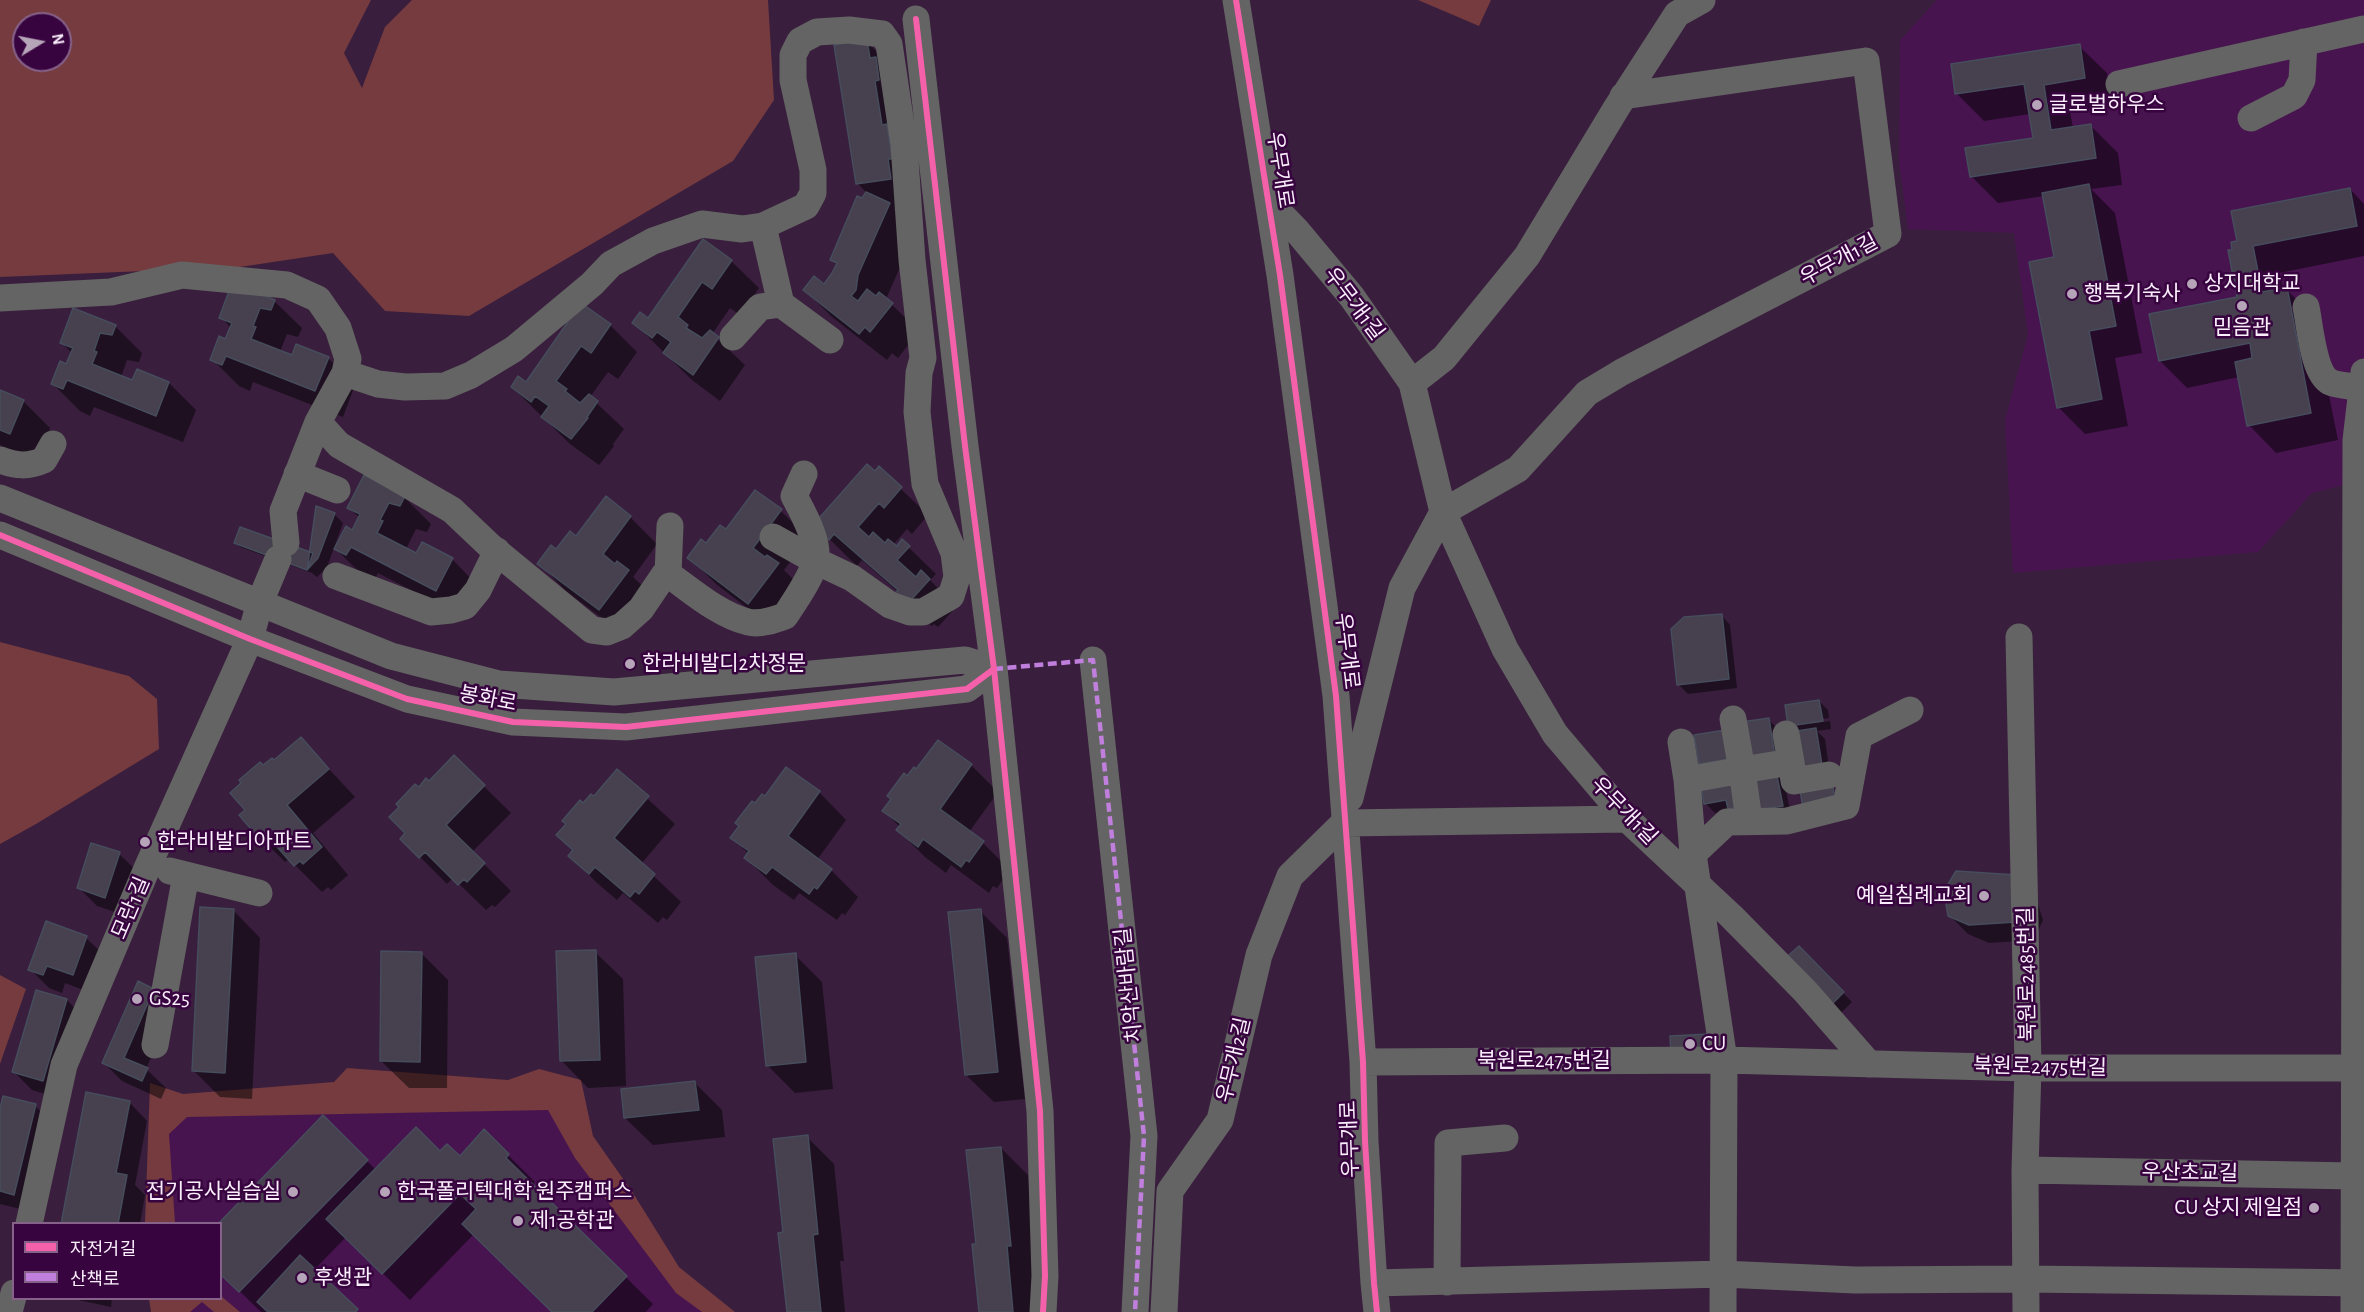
<!DOCTYPE html>
<html>
<head>
<meta charset="utf-8">
<style>
  body { margin:0 }
  #map { position:relative; width:2364px; height:1312px; overflow:hidden; background:#391e3d; font-family:"Alegreya Sans","Noto Sans KR",sans-serif }
  canvas { display:block }
  .legend { position:absolute; left:12px; top:1222px; width:210px; height:78px; box-sizing:border-box; background:#38043f; border:2px solid #86628b; margin:0; padding:8px 10px; list-style:none; font-size:18px; color:#faeefc }
  .legend li { display:flex; align-items:center; gap:12px; height:30px }
  .legend b { width:30px; border:2px solid #86628b }
  .north { position:absolute; left:12px; top:12px; width:60px; height:60px; box-sizing:border-box; background:#38043f; border:2px solid #86628b; border-radius:50%; rotate:80deg; font-size:16px; font-weight:700; line-height:24px; text-align:center; color:#faeefc }
  .north::after { content:''; display:block; margin:auto; width:21px; height:27px; background:#b6a5b9; clip-path:polygon(50% 0,100% 100%,50% 72%,0 100%) }
</style>
</head>
<body>
<div id="map">
<canvas width="2364" height="1312"></canvas>
<ul class="legend">
<li><b style="height:8px;background:#f560ab"></b>자전거길</li>
<li><b style="height:8px;background:#c07fdc"></b>산책로</li>
</ul>
<div class="north">N</div>
</div>
<script>
const ctx = document.querySelector('canvas').getContext('2d');
ctx.lineJoin = 'round';
function paint(path, color) { ctx.fillStyle = color; ctx.fill(path, 'evenodd'); }
function stroke(path, color, width, dash) { ctx.strokeStyle = color; ctx.lineWidth = width; ctx.lineCap = dash ? 'butt' : 'round'; ctx.setLineDash(dash || []); ctx.stroke(path); }
function write(font, color, halo, rows, align = 'center') {
  ctx.font = font + ' "Alegreya Sans","Noto Sans KR",sans-serif'; ctx.lineWidth = 5; ctx.setLineDash([]); ctx.textBaseline = 'middle'; ctx.strokeStyle = halo; ctx.fillStyle = color; for (const [text, x, y, turn = 0] of rows) {
    ctx.save(); ctx.translate(x, y); ctx.rotate((+turn || 0) * Math.PI / 180); ctx.textAlign = isNaN(turn) ? turn : align; if (halo) ctx.strokeText(text, 0, 0); ctx.fillText(text, 0, 0); ctx.restore();
  }
}
const built = new Path2D(`
  M1937 0H2364V480L2312 493 2258 552 2013 573 2005 420 2028 335 2014 233 1908 229 1899 161 1900 40Z
  M571 1086 595 1160 712 1312H160L158 1299 220 1298V1224L155 1223V1109Z`);
const forest = new Path2D(`
  M0 0H371L344 53 362 88 385 27 412 0H768L774 100 733 161 469 316 385 311 333 253 240 267 0 277ZM24 24H60V60H24Z
  M1418 0H1491L1479 26Z
  M0 642 129 676 157 699 159 749 36 824 0 844Z
  M0 975 26 989 0 1064Z
  M347 1068 508 1080 539 1069 581 1080 593 1136 633 1193 679 1267 735 1312H702L676 1293 575 1158 548 1110 187 1117 169 1134 175 1223H145L150 1083 183 1094 334 1082Z
  M221 1296 240 1312H214L202 1302 190 1312H151L149 1299 220 1298Z`);
const shadow = new Path2D(`
  M867 42 894 69 917 205 894 209 916 231 886 299 919 331 898 358 892 353 887 360 832 317 805 290 824 286 837 265 831 259 867 193 857 183Z
  M2079 46 2107 73 2111 105 2070 111 2073 128 2091 126 2118 153 2122 185 2091 189 2115 213 2142 353 2115 358 2128 426 2085 434 2058 407 2056 258 2044 196 1998 203 1971 176 2034 139 2030 114 1984 121 1957 94Z
  M2350 189 2364 204V256L2279 273 2283 289H2286L2313 316 2338 440 2276 453 2249 425 2239 377 2187 388 2160 361 2239 298 2229 252Z
  M703 241 731 261 759 288 740 315 730 308 712 334 745 365 720 401 692 380 634 323 648 320Z
  M274 301 302 328 298 337 287 334 280 352 292 357 328 358 355 385 343 417 253 382 250 391 239 386 212 359 226 341 231 328 221 317Z
  M610 325 637 352 618 379 608 372 590 397 624 429 613 444 614 446 599 465 570 444 512 387 527 384Z
  M115 326 142 353 139 362 127 360 121 377 133 382 138 371 169 383 196 410 183 442 94 407 90 416 80 411 53 384 67 366 72 353 61 342Z
  M0 392 23 401 50 428 38 460 0 445Z
  M879 468 928 515 912 534 907 529 893 545 897 548 902 541 936 574 930 580 956 607 938 627 934 624 932 626 924 620 898 592 862 560 857 566 815 525Z
  M404 497 431 524 427 532 416 529 407 547 409 551 417 555 452 559 479 587 463 617 378 573 374 581 363 576 336 549 353 532 360 518 349 508Z
  M606 498 630 517 657 544 633 577 655 598 626 636 566 591 539 564 576 538Z
  M781 511 808 538 784 570 805 591 776 630 716 584 689 557 726 531Z
  M334 514 343 523 327 567 317 577 312 573 240 547 236 543 310 553Z
  M1721 615 1730 625 1737 688 1688 694 1679 685Z
  M1819 701 1828 710 1829 718 1795 723V726L1830 721 1831 729 1817 731 1825 739 1830 774 1789 725Z
  M1768 719 1777 728 1783 764 1758 768Z
  M301 739 355 797 313 833 348 875 331 890 328 887 322 892 289 859 285 862 258 835 247 810 263 767 274 762Z
  M454 757 511 813 472 852 511 891 495 907 492 905 486 910 453 878 447 884 402 839 407 833 419 789 429 783Z
  M971 765 998 792 969 832 983 843 1010 870 997 888 993 886 989 893 951 865 946 873 925 857 898 830 900 827 884 811 907 778 917 771Z
  M786 769 819 792 846 820 817 860 831 870 858 897 845 915 842 913 837 920 799 893 794 900 773 885 746 858 749 854 732 838 755 805 765 798Z
  M617 771 675 824 641 864 681 902 667 920 663 917 658 923 623 893 617 900 597 883 570 856 574 852 558 835 584 805 594 799Z
  M1775 772 1784 781 1791 815 1768 819Z
  M1732 778 1747 816 1730 810 1715 813 1706 804Z
  M119 854 138 872 124 915 97 906 79 888Z
  M2035 895 2043 920 2034 940 1989 943 1968 934 1949 915Z
  M233 910 260 938 252 1099 220 1097 193 1070Z
  M980 911 1007 938 1025 1099 994 1102 966 1075Z
  M86 938 105 956 91 993 65 983 62 993 49 988 30 969Z
  M1799 948 1852 1002 1836 1018Z
  M595 952 623 979 626 1086 588 1088 561 1060Z
  M421 953 448 980 447 1088H409L381 1061Z
  M795 955 822 982 833 1089 795 1093 768 1066Z
  M138 983 172 1009 146 1069 166 1088 161 1099 122 1081 104 1063Z
  M67 1000 85 1019 62 1099 32 1090 14 1072Z
  M695 1083 722 1110 725 1137 653 1145 625 1118Z
  M129 1102 147 1121 135 1185 145 1195 140 1224H62Z
  M35 1106 54 1124 33 1212 0 1204V1114Z
  M323 1117 376 1170 440 1153 460 1158 484 1131 535 1182 532 1185 653 1304 646 1312H553L474 1234 410 1300 346 1237 314 1270 358 1312H261L220 1272Z
  M807 1137 834 1164 844 1261H840L845 1312H788L784 1234Z
  M1001 1148 1028 1175 1037 1272V1312H980L977 1245Z
  M69 1298H112L111 1307Z`);
const building = new Path2D(`
  M867 40 870 58 876 57 879 80 875 81 882 125 887 124 892 159H888L891 179 856 184 834 45Z
  M2080 44 2085 78 2044 85 2051 130 2091 124 2096 158 1970 177 1965 148 2033 138 2024 84 1955 94 1951 64Z
  M2089 184 2116 326 2089 331 2102 399 2057 408 2029 262 2054 257 2042 193Z
  M2350 188 2357 226 2253 246 2262 292 2287 287 2311 413 2247 426 2235 362 2252 358 2250 343 2159 361 2149 314 2237 297 2228 250H2232L2231 242 2237 241 2231 211Z
  M866 192 890 203 858 275 856 290 851 296 858 301 867 289 876 296 879 292 893 303 870 332 865 327 859 334 803 290 814 276 824 284 832 273 837 263 830 260 857 196 862 198Z
  M703 239 732 260 712 289 702 282 678 317 688 325 686 328 702 338 710 330 719 337 693 375 663 353 671 342 657 332 652 338 632 323 640 312 648 318Z
  M232 283 275 300 271 310 260 308 253 326 256 327 251 339 292 355 296 344 329 357 315 391 226 356 222 365 210 360 219 336 225 339 232 323 219 318Z
  M581 303 611 324 591 353 581 346 556 381 567 389 565 391 580 403 589 394 598 401 587 417 588 418 571 439 541 417 549 406 535 396 531 402 511 387 518 376 526 382Z
  M73 308 116 325 112 335 100 333 94 351 97 352 92 364 132 380 137 369 169 382 156 416 67 380 63 389 51 384 60 361 66 364 73 348 60 343Z
  M0 390 24 400 10 434 0 430Z
  M867 464 875 471 879 466 902 487 884 508 879 503 858 527 869 537 873 532 885 543 888 539 897 546 902 539 910 546 897 560 916 577 921 570 930 579 910 601 895 593 898 590 834 534 829 540 813 525Z
  M364 475 405 496 400 506 389 503 380 520 383 521 377 533 416 553 422 542 453 558 436 591 351 547 346 555 334 549 346 526 352 530 360 514 347 508Z
  M755 490 782 509 753 548 765 557 767 555 779 563 748 604 687 558 701 539 706 543 720 525 726 529Z
  M606 496 631 516 603 554 615 564 617 561 629 570 599 610 537 564 551 545 556 549 570 531 576 536Z
  M316 506 335 513 318 558 307 570Z
  M240 527 313 553 307 570 234 543Z
  M1722 614 1729 679 1677 685 1671 629 1684 617Z
  M1819 700 1823 721 1788 726 1785 705Z
  M1769 718 1775 756 1748 760 1741 722Z
  M1816 728 1822 765 1802 768 1797 731Z
  M1725 730 1730 759 1699 764 1694 735Z
  M301 737 329 769 287 805 322 847 303 864 300 861 294 866 263 831 257 836 239 815 245 810 230 793 241 783 239 780 260 762 263 765 272 758 274 760Z
  M938 740 972 764 940 809 984 841 969 862 966 860 961 867 923 839 918 847 896 830 901 824 882 811 891 799 887 796 904 773 907 776 914 767 916 769Z
  M454 755 485 785 446 825 485 863 467 882 464 879 458 885 425 852 419 858 400 839 405 833 389 817 399 807 396 804 415 784 419 787 426 778 429 781Z
  M786 767 820 791 788 836 832 869 817 889 814 887 809 894 772 867 766 874 744 858 749 851 730 838 739 826 735 823 752 801 755 803 762 794 765 796Z
  M617 769 649 796 614 838 655 874 639 894 635 891 630 897 595 867 589 874 568 856 573 850 556 835 566 824 562 821 580 800 583 803 591 794 594 796Z
  M1776 771 1783 806 1757 810 1751 775Z
  M1733 777 1738 807 1728 809 1726 800 1704 804 1700 782Z
  M1832 779 1835 803 1803 808 1799 784Z
  M91 843 120 852 105 898 77 888Z
  M1956 871 2017 875 2016 922 1969 925 1948 916 1944 891Z
  M200 907 234 909 225 1073 192 1071Z
  M981 909 998 1072 965 1075 948 912Z
  M46 921 87 936 73 975 47 966 43 975 28 970Z
  M1799 946 1844 992 1826 1010 1781 962Z
  M596 950 600 1060 560 1061 556 951Z
  M381 951 422 952 420 1062 380 1061Z
  M796 953 806 1062 766 1066 755 957Z
  M138 981 154 989 124 1058 148 1068 142 1081 102 1063Z
  M36 990 67 999 43 1081 12 1072Z
  M1709 1034V1041L1703 1053 1671 1055 1670 1036Z
  M695 1081 699 1110 624 1118 621 1089Z
  M86 1092 130 1101 116 1173 127 1175 118 1224H61Z
  M3 1096 36 1104 14 1195 0 1191V1108Z
  M323 1115 368 1160 239 1292 220 1274V1224H218Z
  M416 1127 440 1151 447 1144 460 1156 484 1129 509 1154 506 1158 627 1276 592 1312H552L462 1224 476 1209 460 1194 382 1274 326 1219Z
  M808 1135 818 1234 813 1235 821 1312H787L778 1233 783 1232 773 1139Z
  M1001 1147 1011 1246H1007L1013 1312H979L972 1244H976L966 1150Z
  M300 1255 358 1309 356 1312H268L257 1302Z`);
const minor = new Path2D(`
  M1236 0 1280 275 1336 696 1363 1062 1365 1141 1374 1283 1377 1312
  M916 19 965 446 994 669 1040 1111 1045 1276 1043 1312
  M2119 84 2364 29
  M2251 118 2294 96 2302 80 2304 42
  M1269 202 1297 231 1352 297 1412 383 1443 512 1505 649 1555 734 1627 819 1731 916 1805 991 1869 1064
  M763 226 781 304 830 340
  M0 298 111 292 182 275 287 285 318 299 338 328 348 359 345 373 318 422 283 511 286 543
  M2306 307C2310 325 2313 373 2330 382 2339 386 2352 386 2362 388
  M733 337 760 307 781 304
  M345 373 378 384 405 387 445 386 471 375 514 349 592 284 611 264 653 241 702 224 742 229 763 226 806 206 813 193V170L793 80V55L800 41 817 32 849 30 882 34 889 44 904 145 912 260 923 358 919 373 917 412 925 484 954 553 957 577 951 596 923 612H910L890 605 852 578 816 561 773 537
  M1412 383 1444 358 1527 256 1617 107 1677 14 1702 0
  M318 422 339 445 452 510 491 547 592 630 607 632 622 626 641 609 664 575 668 574C692 591 719 615 748 622 760 625 774 620 785 616 795 601 809 581 815 563 821 544 803 513 794 496L804 474
  M0 460C16 466 28 467 44 460L53 444
  M297 474 337 490
  M0 498 391 656 499 684 614 692 965 660 994 669
  M0 535 250 639 407 699 513 722 626 727 967 689 994 669
  M668 574 670 526
  M336 576 431 612 451 610 465 606 478 590 497 551
  M2019 637 2028 1068 2025 1170 2026 1312
  M1093 660 1144 1136 1135 1312
  M1681 742 1687 780 1693 854
  M1791 762 1794 781 1829 775
  M1687 780 1742 770 1733 719
  M1350 798 1402 588 1443 512 1518 469 1587 393 1622 372 1888 234 1866 61 1623 96
  M1748 813 1742 770 1791 762 1786 734
  M1344 823 1627 819
  M170 871 259 893
  M155 1045 186 875
  M1363 1062 1724 1060 2028 1068H2364
  M2025 1170 2355 1176
  M29 1224 64 1065 148 866 250 639 260 602 278 559
  M1447 1282 1448 1143 1505 1138
  M1374 1283 1723 1274 1855 1280 2026 1279 2364 1283
  M9 1312 14 1293
  M1164 1312 1170 1191 1220 1120 1259 955 1290 876 1344 823
  M1723 1312 1724 1060 1693 854 1727 822 1787 821 1846 806 1859 736 1910 710
  M2354 1312 2356 440 2364 372`);
const quiet = new Path2D(`
  M994 669 1093 660 1144 1136 1135 1312`);
const cycleway = new Path2D(`
  M1236 0 1280 275 1336 696 1363 1062 1365 1141 1374 1283 1377 1312
  M916 19 965 446 994 669 1040 1111 1045 1276 1043 1312
  M0 535 250 639 407 699 513 722 626 727 967 689 994 669`);
const markers = [
  [2037,105,6,"#b6a5b9"],
  [2192,284,6,"#b6a5b9"],
  [2072,294,6,"#b6a5b9"],
  [2242,306,6,"#b6a5b9"],
  [630,664,6,"#b6a5b9"],
  [145,842,6,"#b6a5b9"],
  [1984,896,6,"#b6a5b9"],
  [137,999,6,"#b6a5b9"],
  [1690,1044,6,"#b6a5b9"],
  [293,1192,6,"#b6a5b9"],
  [385,1192,6,"#b6a5b9"],
  [2314,1208,6,"#b6a5b9"],
  [518,1221,6,"#b6a5b9"],
  [302,1278,6,"#b6a5b9"]
];
const poiNames = [
  ["글로벌하우스",2049,105],
  ["상지대학교",2204,284],
  ["행복기숙사",2084,294],
  ["믿음관",2242,328,"center"],
  ["한라비발디2차정문",642,664],
  ["한라비발디아파트",157,842],
  ["예일침례교회",1972,896,"right"],
  ["GS25",149,999],
  ["CU",1702,1044],
  ["전기공사실습실",281,1192,"right"],
  ["한국폴리텍대학 원주캠퍼스",397,1192],
  ["CU 상지 제일점",2302,1208,"right"],
  ["제1공학관",530,1221],
  ["후생관",314,1278]
];
const streetNames = [
  ["우무개로",1280,170,81],
  ["우무개1길",1839,260,-28],
  ["우무개1길",1354,304,53],
  ["우무개로",1347,651,83],
  ["봉화로",488,699,11],
  ["우무개1길",1624,811,46],
  ["모란1길",131,908,-67],
  ["북원로2485번길",2027,974,-91],
  ["치악산바람길",1129,985,-96],
  ["우무개2길",1234,1060,-77],
  ["북원로2475번길",1544,1061],
  ["북원로2475번길",2040,1067,1],
  ["우무개로",1350,1139,-92],
  ["우산초교길",2190,1173,1]
];
paint(built, '#48144f');
paint(forest, '#753b3f');
paint(shadow, '#0007');
paint(building, '#46404f');
stroke(building, '#464d5c', 1.5);
stroke(minor, '#636463', 27);
stroke(quiet, '#c07fdc', 4.5, [9, 4.5]);
stroke(cycleway, '#f560ab', 6);
for (const [x, y, r, color] of markers) { const dot = new Path2D(); dot.arc(x, y, r, 0, 2 * Math.PI); ctx.fillStyle = color; ctx.fill(dot); stroke(dot, '#38043f', 2); }
write('21px', '#faeefc', '#38043f', poiNames, 'left');
write('21px', '#faeefc', '#38043f', streetNames);
</script>
</body>
</html>
